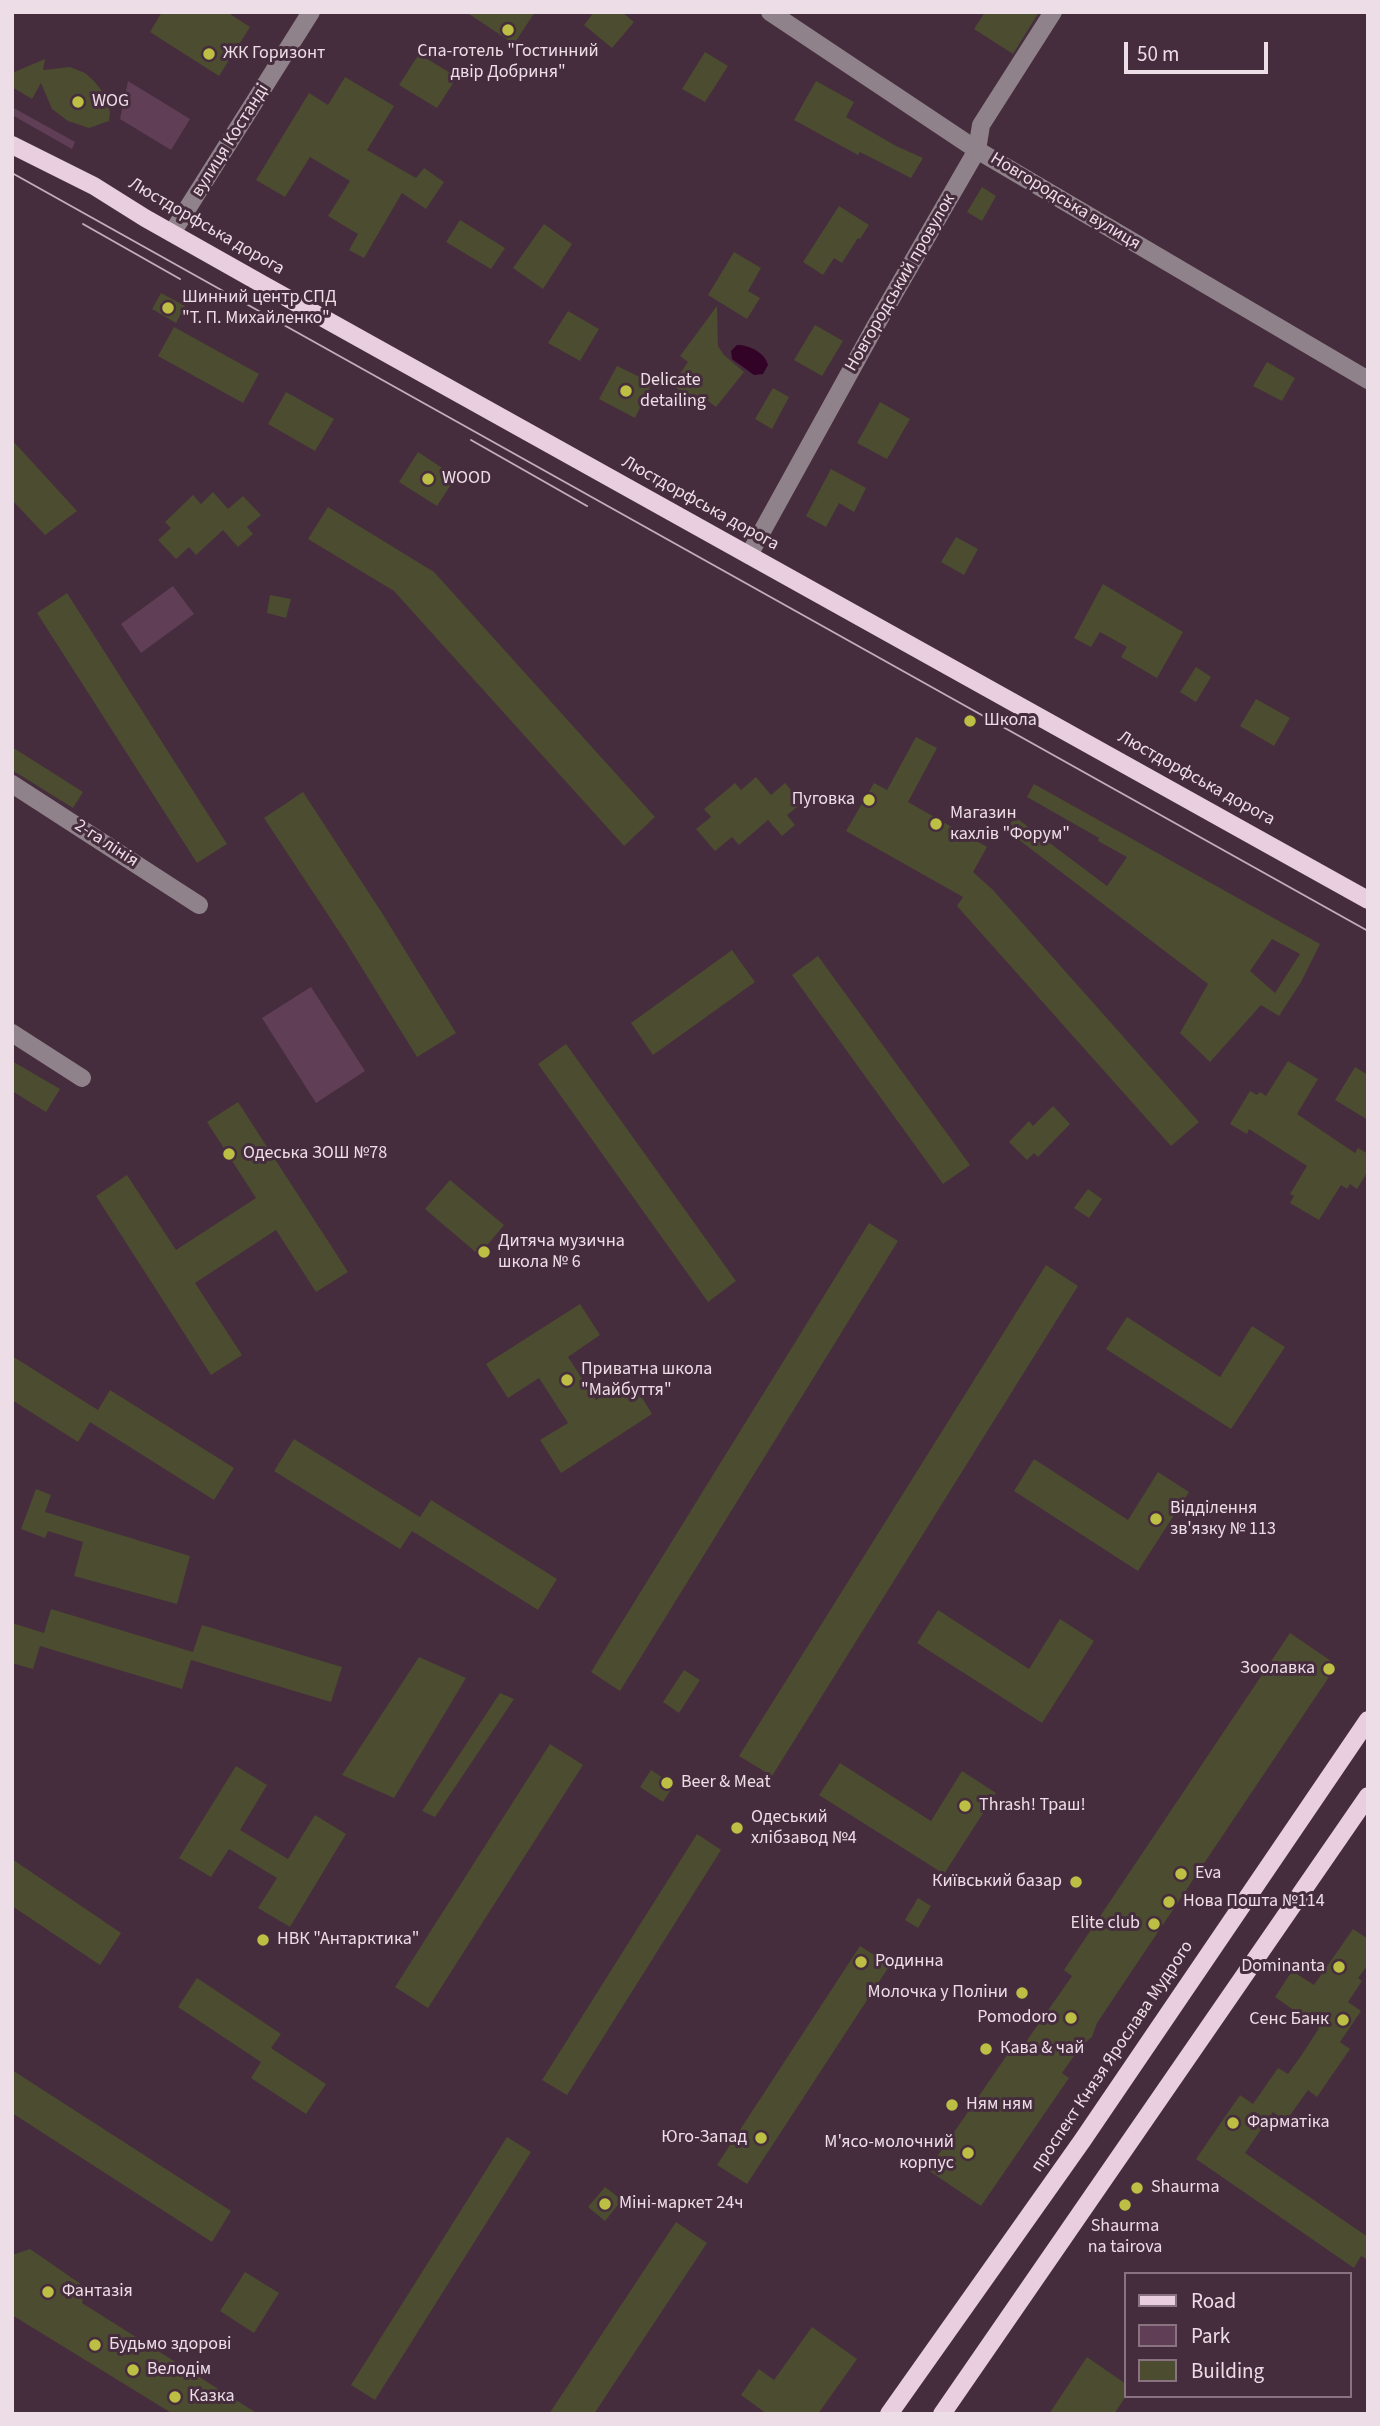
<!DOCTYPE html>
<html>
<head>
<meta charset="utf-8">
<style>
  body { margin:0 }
  #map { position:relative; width:1380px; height:2426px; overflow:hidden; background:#462d3d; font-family:"Source Sans 3",sans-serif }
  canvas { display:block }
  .frame { position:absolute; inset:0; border:14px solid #eddde7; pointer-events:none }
  .legend { position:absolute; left:1124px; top:2272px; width:228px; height:126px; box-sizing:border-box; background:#462d3d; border:2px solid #897381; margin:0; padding:9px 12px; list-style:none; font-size:21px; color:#eddde7 }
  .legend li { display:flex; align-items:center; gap:14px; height:35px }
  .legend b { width:35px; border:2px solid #897381 }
  .scale { position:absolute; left:1124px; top:42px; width:144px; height:32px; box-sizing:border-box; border:4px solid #eddde7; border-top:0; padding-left:9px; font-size:21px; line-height:24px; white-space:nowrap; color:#eddde7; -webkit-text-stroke:5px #462d3d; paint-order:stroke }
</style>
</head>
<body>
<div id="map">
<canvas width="1380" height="2426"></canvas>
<div class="frame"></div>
<ul class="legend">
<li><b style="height:9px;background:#e9cedf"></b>Road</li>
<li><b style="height:19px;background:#603e55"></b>Park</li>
<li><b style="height:19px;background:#4b4c30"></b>Building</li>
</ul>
<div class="scale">50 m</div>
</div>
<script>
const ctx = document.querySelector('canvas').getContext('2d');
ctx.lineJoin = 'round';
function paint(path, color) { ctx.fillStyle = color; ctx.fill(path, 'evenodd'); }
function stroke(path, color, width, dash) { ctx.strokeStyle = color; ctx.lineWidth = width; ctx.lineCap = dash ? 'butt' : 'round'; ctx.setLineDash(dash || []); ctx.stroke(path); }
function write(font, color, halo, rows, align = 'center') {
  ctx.font = font + ' "Source Sans 3",sans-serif'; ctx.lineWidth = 6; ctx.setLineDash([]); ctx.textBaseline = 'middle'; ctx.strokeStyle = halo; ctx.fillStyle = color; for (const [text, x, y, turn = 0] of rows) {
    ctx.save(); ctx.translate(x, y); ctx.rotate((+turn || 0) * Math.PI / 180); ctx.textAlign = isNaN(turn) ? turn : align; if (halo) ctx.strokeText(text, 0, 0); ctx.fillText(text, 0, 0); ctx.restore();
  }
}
const green = new Path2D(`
  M128 81 190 119 171 150 120 119Z
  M12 107 75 142 72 149 12 115Z
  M173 586 194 614 141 653 121 624Z
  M311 987 365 1071 316 1103 262 1018Z`);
const water = new Path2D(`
  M737 345C750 345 765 353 768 365L763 374 754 375 732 359 731 351Z`);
const building = new Path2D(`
  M162 12H227L250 27 219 76 150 32Z
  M466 12H535L514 44Z
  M594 12H622L634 22 612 48 584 25Z
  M985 12H1039L1013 54 974 29Z
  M705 52 728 66 705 102 682 89Z
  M419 54 457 77 437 108 399 85Z
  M45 59 43 70 70 67 85 73 94 81 105 95 110 112 109 121 89 128 68 121 52 109 41 83 32 99 12 87V73Z
  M345 77 394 106 367 150 416 178 424 168 444 182 426 209 402 193 364 258 349 250 358 234 328 216 350 181 310 157 285 197 256 180 309 93 328 105Z
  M816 81 854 102 846 117 896 146 923 158 911 178 860 152 858 155 794 120Z
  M982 187 996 196 982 221 967 212Z
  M839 206 869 225 860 239 858 238 842 263 834 258 823 275 803 262Z
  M460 220 505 248 491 269 446 242Z
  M544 224 572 244 543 289 513 268Z
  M734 252 761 268 748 291 760 298 747 319 708 295Z
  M161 293 185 306 176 323 152 309Z
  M717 306 718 346 724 355 744 372 716 407 703 397 698 404 672 385 688 362 680 356Z
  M568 311 599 329 580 361 548 343Z
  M815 325 843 341 822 376 794 360Z
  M174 327 259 374 243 403 158 356Z
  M1267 362 1295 378 1282 401 1253 386Z
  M617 366 652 383 635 418 599 399Z
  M773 388 789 397 772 429 755 419Z
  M286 392 334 419 315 451 268 424Z
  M880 402 910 419 887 459 857 443Z
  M12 440 77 511 45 535 12 500Z
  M418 452 456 477 437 506 399 482Z
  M831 469 866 488 854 512 839 503 826 527 806 516Z
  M213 492 228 509 243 496 261 515 247 527 253 534 238 547 223 530 196 555 189 547 176 559 158 540 171 528 165 522 193 495 201 504Z
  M328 507 434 572 655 817 624 846 394 591 308 539Z
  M956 537 978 549 964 575 941 562Z
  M1103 584 1183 632 1157 678 1121 657 1127 647 1100 632 1091 647 1074 638Z
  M67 593 227 844 197 863 37 613Z
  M270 595 291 599 286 618 267 613Z
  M1196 667 1211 677 1196 702 1180 692Z
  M1256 699 1290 718 1274 746 1240 726Z
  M916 737 937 748 908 802 987 847 973 872 993 890 1199 1122 1171 1146 957 906 963 897 846 831 874 783 887 790Z
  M12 747 83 792 73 808 12 770Z
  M756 777 771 795 785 783 802 803 787 815 795 825 782 836 768 820 739 845 732 837 715 851 696 829 711 817 704 809 735 783 741 790Z
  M1034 784 1320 944 1301 982 1279 1016 1261 1005 1210 1062 1180 1033 1208 984 1006 830 1015 817 1107 886 1127 857 1098 841 1099 838 1027 797ZM1272 939 1300 954 1275 993 1250 971Z
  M303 792 382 913 456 1033 417 1057 344 939 264 818Z
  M732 950 755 982 653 1055 631 1023Z
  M818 956 970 1165 943 1184 792 975Z
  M566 1044 736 1281 708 1302 538 1064Z
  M12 1061 60 1089 46 1112 12 1091Z
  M1288 1061 1318 1079 1297 1114 1355 1153 1358 1148 1368 1154V1171L1357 1189 1350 1184 1347 1189 1341 1185 1319 1220 1290 1203 1294 1196 1290 1194 1307 1166 1249 1129 1247 1134 1230 1124 1250 1091 1257 1095 1260 1092 1266 1096Z
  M1355 1067 1368 1075V1120L1335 1100Z
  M238 1102 348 1272 316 1292 276 1230 195 1283 242 1355 211 1375 96 1196 127 1175 176 1250 256 1198 207 1122Z
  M1053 1106 1070 1124 1038 1157 1034 1153 1027 1160 1009 1142 1029 1121 1033 1126Z
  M450 1180 504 1225 479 1255 425 1209Z
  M1088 1189 1102 1199 1089 1218 1074 1208Z
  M869 1223 898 1241 620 1691 591 1672Z
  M1046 1265 1078 1286 772 1776 739 1756Z
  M580 1304 600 1335 568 1357 596 1400 630 1378 652 1414 561 1473 540 1440 568 1423 539 1378 508 1398 486 1364Z
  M1127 1317 1220 1377 1252 1326 1285 1347 1231 1429 1106 1349Z
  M12 1356 98 1410 110 1390 234 1468 214 1500 90 1422 78 1442 12 1400Z
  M294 1439 420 1517 431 1500 557 1579 538 1610 412 1531 400 1549 274 1471Z
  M1034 1459 1128 1520 1158 1472 1189 1492 1138 1571 1014 1491Z
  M36 1489 51 1495 45 1512 190 1556 177 1604 74 1576 83 1542 48 1531 45 1538 21 1529Z
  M51 1609 193 1652 202 1625 342 1667 331 1702 191 1660 182 1689 40 1646 33 1669 12 1663V1623L44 1633Z
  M938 1610 1029 1669 1060 1619 1094 1641 1042 1723 917 1643Z
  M1290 1633 1337 1665 1097 2023 1092 2037 1080 2047 1062 2073 1069 2078 981 2206 928 2170 1016 2042 1023 2046 1072 1976 1064 1970Z
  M419 1657 466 1678 394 1798 342 1775Z
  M684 1670 700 1680 679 1713 663 1702Z
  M500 1693 514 1699 435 1817 422 1811Z
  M550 1744 583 1765 428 2008 395 1987Z
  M840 1763 931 1821 962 1771 996 1793 944 1874 819 1795Z
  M236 1766 267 1785 240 1830 288 1859 315 1815 346 1834 290 1927 258 1908 277 1878 229 1849 211 1877 179 1858Z
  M651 1770 674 1785 663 1802 640 1787Z
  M697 1834 721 1850 567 2095 542 2080Z
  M12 1859 121 1933 100 1965 12 1906Z
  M918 1898 931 1906 918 1928 905 1920Z
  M1353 1929 1368 1939V1965L1358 1978 1362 1981 1348 2002 1361 2011 1340 2042 1350 2049 1317 2097 1308 2090 1286 2121 1273 2112 1245 2153 1368 2237V2260L1361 2256 1354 2268 1196 2159 1240 2095 1253 2104 1278 2068 1288 2074 1303 2053 1319 2028 1275 1997 1292 1971 1314 1985Z
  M860 1946 890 1965 747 2184 717 2165Z
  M197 1978 281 2034 271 2048 326 2084 306 2114 251 2078 261 2062 178 2007Z
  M12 2070 231 2211 212 2242 12 2113Z
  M507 2137 531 2152 375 2400 351 2385Z
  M605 2187 622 2200 605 2221 588 2207Z
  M676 2222 707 2243 594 2414H549Z
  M30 2249 85 2287 82 2303 258 2414H173L12 2315V2255Z
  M245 2272 279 2293 254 2333 220 2311Z
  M812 2327 857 2359 818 2414H767L741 2395 759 2369 774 2380Z
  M1087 2357 1126 2384V2396L1114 2414H1049Z`);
const minor = new Path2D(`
  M770 12 977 150 1368 380
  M172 233 311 12
  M749 555 876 325 977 150 981 125 1053 12
  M12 784 199 905
  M12 1033 82 1078`);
const major = new Path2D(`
  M12 145 94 186 145 218 262 284 1368 900
  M889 2414 1082 2141 1368 1720
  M942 2414 1368 1796`);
const tram = new Path2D(`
  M12 173 1368 931
  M83 224 180 279
  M471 440 587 506`);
const markers = [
  [508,30,7,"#bcbf44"],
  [209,54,7,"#bcbf44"],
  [78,102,7,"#bcbf44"],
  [168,308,7,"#bcbf44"],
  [626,391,7,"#bcbf44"],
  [428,479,7,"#bcbf44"],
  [970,721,7,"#bcbf44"],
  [869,800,7,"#bcbf44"],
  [936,824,7,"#bcbf44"],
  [229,1154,7,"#bcbf44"],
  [484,1252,7,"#bcbf44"],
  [567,1380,7,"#bcbf44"],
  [1156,1519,7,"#bcbf44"],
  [1329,1669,7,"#bcbf44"],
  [667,1783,7,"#bcbf44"],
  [965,1806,7,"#bcbf44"],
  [737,1828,7,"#bcbf44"],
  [1181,1874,7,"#bcbf44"],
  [1076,1882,7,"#bcbf44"],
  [1169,1902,7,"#bcbf44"],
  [1154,1924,7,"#bcbf44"],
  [263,1940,7,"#bcbf44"],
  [861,1962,7,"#bcbf44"],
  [1339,1967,7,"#bcbf44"],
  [1022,1993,7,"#bcbf44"],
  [1071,2018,7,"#bcbf44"],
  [1343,2020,7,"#bcbf44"],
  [986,2049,7,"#bcbf44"],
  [952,2105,7,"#bcbf44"],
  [1233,2123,7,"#bcbf44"],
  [761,2138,7,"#bcbf44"],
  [968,2153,7,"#bcbf44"],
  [1137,2188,7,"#bcbf44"],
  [605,2204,7,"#bcbf44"],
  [1125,2205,7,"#bcbf44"],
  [48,2292,7,"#bcbf44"],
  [95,2345,7,"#bcbf44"],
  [133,2370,7,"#bcbf44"],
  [175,2397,7,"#bcbf44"]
];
const poiNames = [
  ["Спа-готель \"Гостинний",508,52,"center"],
  ["двір Добриня\"",508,73,"center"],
  ["ЖК Горизонт",223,54],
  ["WOG",92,102],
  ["Шинний центр СПД",182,298],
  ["\"Т. П. Михайленко\"",182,319],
  ["Delicate",640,381],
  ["detailing",640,402],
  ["WOOD",442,479],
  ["Школа",984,721],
  ["Пуговка",855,800,"right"],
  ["Магазин",950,814],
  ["кахлів \"Форум\"",950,835],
  ["Одеська ЗОШ №78",243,1154],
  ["Дитяча музична",498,1242],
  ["школа № 6",498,1263],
  ["Приватна школа",581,1370],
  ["\"Майбуття\"",581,1391],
  ["Відділення",1170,1509],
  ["зв'язку № 113",1170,1530],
  ["Зоолавка",1315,1669,"right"],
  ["Beer & Meat",681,1783],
  ["Thrash! Траш!",979,1806],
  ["Одеський",751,1818],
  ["хлібзавод №4",751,1839],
  ["Eva",1195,1874],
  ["Київський базар",1062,1882,"right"],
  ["Нова Пошта №114",1183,1902],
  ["Elite club",1140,1924,"right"],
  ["НВК \"Антарктика\"",277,1940],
  ["Родинна",875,1962],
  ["Dominanta",1325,1967,"right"],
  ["Молочка у Поліни",1008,1993,"right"],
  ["Pomodoro",1057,2018,"right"],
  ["Сенс Банк",1329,2020,"right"],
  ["Кава & чай",1000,2049],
  ["Ням ням",966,2105],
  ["Фарматіка",1247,2123],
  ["Юго-Запад",747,2138,"right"],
  ["М'ясо-молочний",954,2143,"right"],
  ["корпус",954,2164,"right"],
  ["Shaurma",1151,2188],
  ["Міні-маркет 24ч",619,2204],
  ["Shaurma",1125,2227,"center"],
  ["na tairova",1125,2248,"center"],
  ["Фантазія",62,2292],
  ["Будьмо здорові",109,2345],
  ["Велодім",147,2370],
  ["Казка",189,2397]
];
const streetNames = [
  ["вулиця Костанді",231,141,-58],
  ["Новгородська вулиця",1065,202,31],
  ["Люстдорфська дорога",206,227,30],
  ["Новгородський провулок",901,283,-60],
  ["Люстдорфська дорога",700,504,29],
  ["Люстдорфська дорога",1196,779,29],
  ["2-га лінія",106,844,33],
  ["проспект Князя Ярослава Мудрого",1113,2057,-56]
];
paint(green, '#603e55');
paint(water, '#330327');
paint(building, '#4b4c30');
stroke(minor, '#8f828a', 18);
stroke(major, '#e9cedf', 18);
stroke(tram, '#c0adb9', 2);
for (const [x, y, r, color] of markers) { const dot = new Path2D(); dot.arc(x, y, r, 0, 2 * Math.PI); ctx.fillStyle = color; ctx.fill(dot); stroke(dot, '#462d3d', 2.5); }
write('18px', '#eddde7', '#462d3d', poiNames, 'left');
write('18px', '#eddde7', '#462d3d', streetNames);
</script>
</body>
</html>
